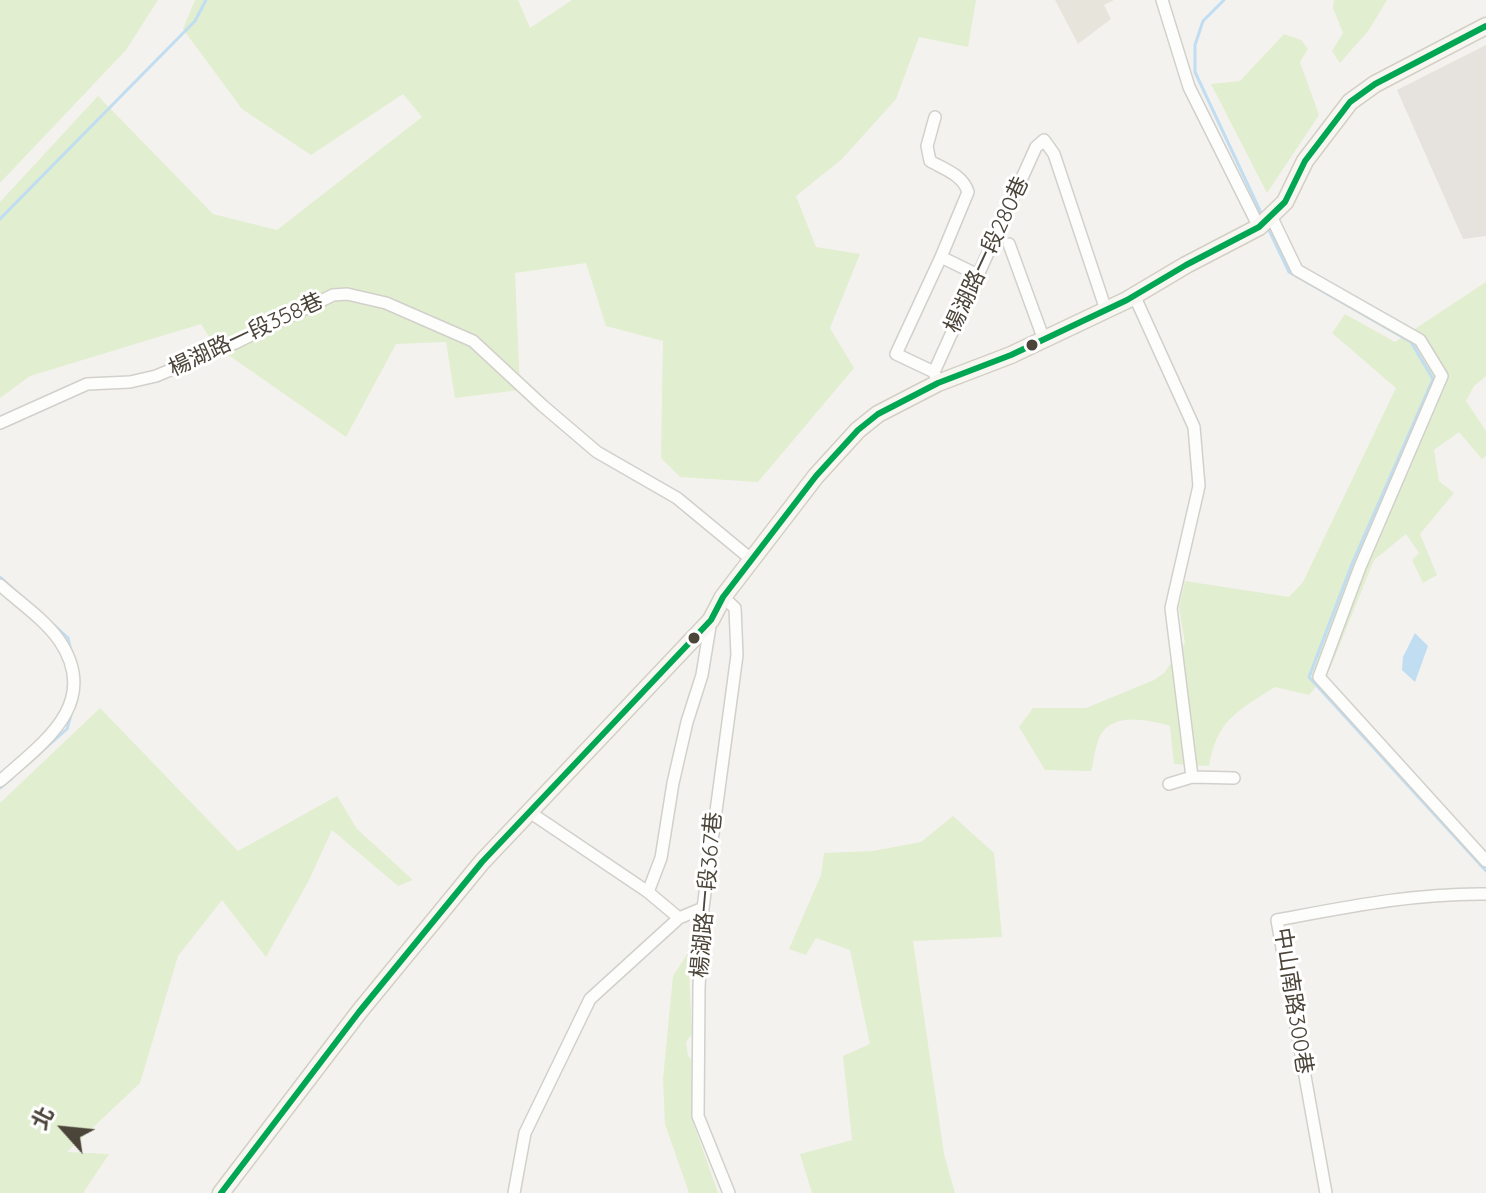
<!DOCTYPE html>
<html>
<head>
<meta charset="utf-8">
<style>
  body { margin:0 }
  #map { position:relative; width:1486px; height:1193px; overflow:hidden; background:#f4f2ee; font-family:Quicksand,"Noto Sans TC",sans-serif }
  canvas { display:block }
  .north { position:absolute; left:24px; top:1089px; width:80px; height:80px; -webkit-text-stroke:6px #fff; paint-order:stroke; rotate:297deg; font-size:22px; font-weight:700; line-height:32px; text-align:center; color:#4b4439 }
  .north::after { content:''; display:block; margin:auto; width:28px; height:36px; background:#4b4439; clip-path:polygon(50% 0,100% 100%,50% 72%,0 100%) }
</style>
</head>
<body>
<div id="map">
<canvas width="1486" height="1193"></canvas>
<div class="north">北</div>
</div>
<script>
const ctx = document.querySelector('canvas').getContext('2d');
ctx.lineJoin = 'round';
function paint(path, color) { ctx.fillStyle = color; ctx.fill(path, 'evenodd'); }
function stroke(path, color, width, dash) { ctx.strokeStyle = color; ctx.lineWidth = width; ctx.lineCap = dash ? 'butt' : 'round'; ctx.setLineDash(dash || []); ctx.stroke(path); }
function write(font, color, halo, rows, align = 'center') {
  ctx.font = font + ' Quicksand,"Noto Sans TC",sans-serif'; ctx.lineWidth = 6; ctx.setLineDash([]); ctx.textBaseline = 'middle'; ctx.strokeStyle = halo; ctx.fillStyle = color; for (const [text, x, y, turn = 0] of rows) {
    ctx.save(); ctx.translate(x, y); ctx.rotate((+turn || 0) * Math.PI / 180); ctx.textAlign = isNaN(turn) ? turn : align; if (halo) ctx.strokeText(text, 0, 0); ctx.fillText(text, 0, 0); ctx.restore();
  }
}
const residential = new Path2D(`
  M1055 0H1114L1104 5 1111 19 1078 44Z`);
const industrial = new Path2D(`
  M1486 45V236L1463 239 1397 90Z`);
const green = new Path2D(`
  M0 0H158L126 50 0 183Z
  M195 0H518L530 28 572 0H976L968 47 919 37 896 99 842 159 796 196 816 247 860 254 830 328 854 368 758 482 680 477 661 458 663 341 606 326 586 263 515 273 520 390 455 398 446 342 396 344 346 437 214 345 201 324 30 376 0 398V202L98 96 213 214 277 230 422 117 403 94 311 155 242 109 183 29Z
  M1334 0H1387L1369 30 1340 63 1332 51 1343 33 1333 8Z
  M1284 34 1301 40 1308 49 1300 62 1319 115 1267 193 1211 84 1240 81Z
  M1486 282V376L1474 386 1466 401 1486 431V456L1482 459 1459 432 1434 450 1439 481 1454 493 1420 534 1437 575 1423 583 1412 560 1419 553 1406 534 1374 560 1330 669 1309 695 1275 687C1238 711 1217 719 1209 766L1174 764 1170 726C1148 720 1112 711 1099 738 1095 748 1094 761 1091 771L1045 770 1019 727 1033 708H1086L1154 680 1164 673 1185 643 1179 607 1185 581 1289 597 1303 582 1396 388 1332 333 1345 314 1395 342Z
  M100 708 238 851 337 796 357 829 413 880 398 886 332 830 309 880 266 957 222 900 178 956 140 1083 67 1152 109 1154 83 1193H0V803Z
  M953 816 994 853 1002 937 913 941 944 1154 955 1193H812L800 1154 852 1140 843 1056 870 1044 850 950 816 938 806 955 789 949 821 875 824 853 873 851 921 842Z
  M688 953 692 1034 686 1042 688 1056 691 1059 693 1122 718 1193H689L665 1124 663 1079 673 976Z`);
const water = new Path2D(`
  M1415 633 1428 646 1415 682 1402 670 1403 657Z`);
const stream = new Path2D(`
  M1224 0 1203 21 1195 45V72L1262 215
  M0 219 195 21 206 0
  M1267 226 1289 272 1411 342 1433 379 1352 564 1309 677 1486 871
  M0 577 18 593
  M54 625 68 638 72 655
  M32 760 67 729 73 708
  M0 788 12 778`);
const street = new Path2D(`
  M1162 0 1189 87 1259 227
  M935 117 927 146 930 161C944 169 963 175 968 192L941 257 896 354 934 372 936 378
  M1271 216 1297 270 1420 340 1442 376 1360 567 1319 677 1486 861
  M1009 244 1044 340
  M941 257 978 275
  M1134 295 1194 427 1199 486 1171 608 1192 777
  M934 372 1036 147 1044 140 1054 154 1106 310
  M0 423 87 384 130 382 156 376 235 343 333 295 347 294 386 303 473 341 543 406 597 452 677 498 752 560
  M0 585C19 602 44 619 59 640 102 703 43 743 0 781
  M723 597 735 608 737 655 703 908 699 988 698 1116 729 1193
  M1169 784 1192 777 1234 778
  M528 811 648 892 679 918
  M648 892 661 858 673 783 687 722 702 675 711 620
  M514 1193 525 1133 590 999 679 918 703 908
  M1326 1193 1277 920C1347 907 1415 893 1486 894`);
const secondary = new Path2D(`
  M221 1193 359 1012 482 862 711 620 723 597 816 476 858 430 878 414 938 383 1011 355 1127 300 1186 265 1259 227 1285 202 1305 161 1350 102 1375 84 1486 26`);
const bus1 = new Path2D(`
  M221 1193 359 1012 482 862 711 620 723 597 816 476 858 430 878 414 938 383 1011 355 1127 300 1186 265 1259 227 1285 202 1305 161 1350 102 1375 84 1486 26`);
const markers = [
  [1032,345,7,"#4b4439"],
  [694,638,7,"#4b4439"]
];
const streetNames = [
  ["楊湖路一段280巷",987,255,-65],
  ["楊湖路一段358巷",246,335,-25],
  ["楊湖路一段367巷",707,895,-85],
  ["中山南路300巷",1293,1001,81]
];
paint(residential, '#e7e4dc');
paint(industrial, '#e6e2de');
paint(green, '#e1eecf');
paint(water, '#c0ddf1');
stroke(stream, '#c0ddf1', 3);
stroke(street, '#d2d0cb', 14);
stroke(secondary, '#d3cfc5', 19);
stroke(street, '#fdfdfc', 11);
stroke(secondary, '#f7f6f1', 16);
stroke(bus1, '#00a651', 6);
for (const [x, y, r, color] of markers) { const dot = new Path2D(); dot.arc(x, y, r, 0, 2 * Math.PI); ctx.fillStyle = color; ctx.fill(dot); stroke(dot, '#fff', 3); }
write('22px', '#4b4439', '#fff', streetNames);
</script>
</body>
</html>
